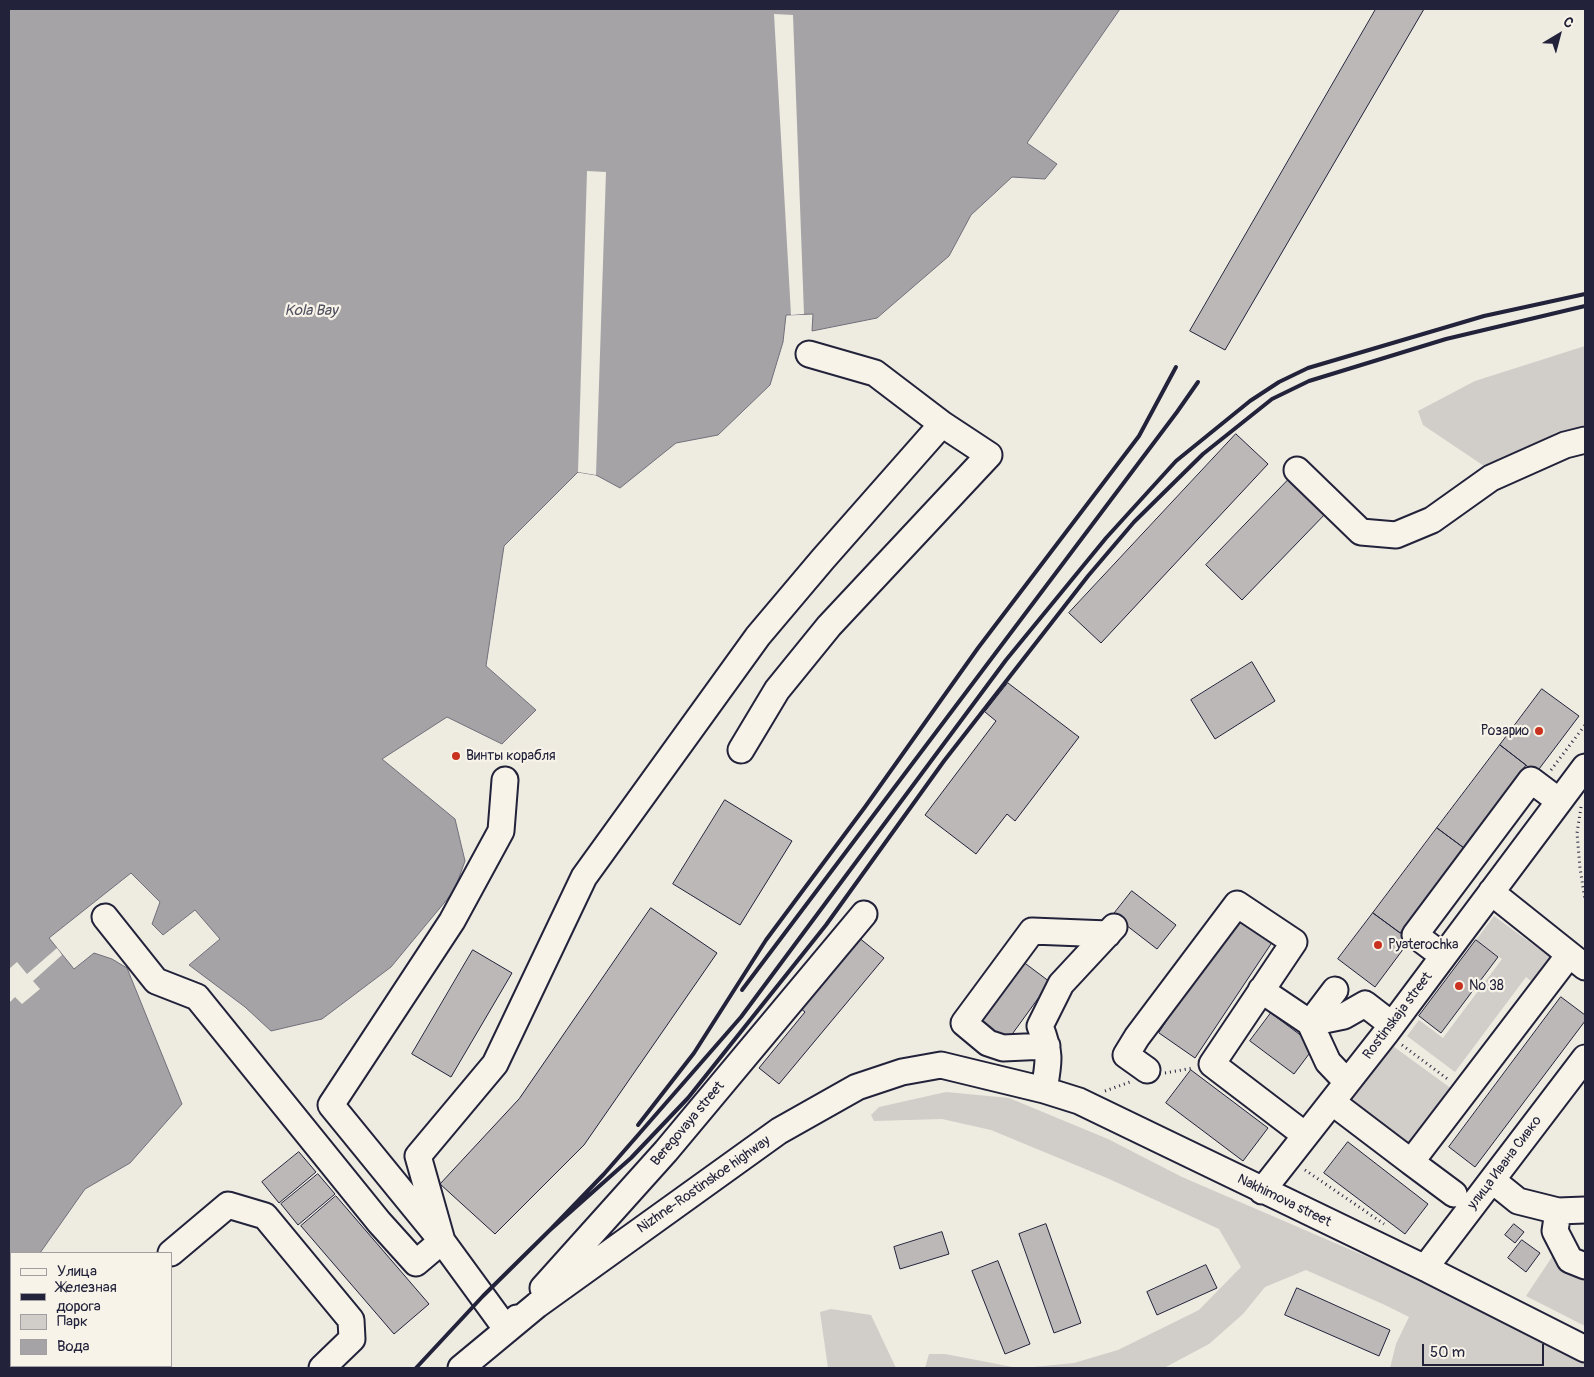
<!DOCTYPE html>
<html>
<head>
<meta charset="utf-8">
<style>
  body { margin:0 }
  #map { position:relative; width:1594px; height:1377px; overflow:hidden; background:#eeebe1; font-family:Pangolin,sans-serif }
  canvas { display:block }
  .frame { position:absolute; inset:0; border:10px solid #22223b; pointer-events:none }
  .legend { position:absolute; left:10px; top:1252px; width:162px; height:115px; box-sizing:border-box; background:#f7f3e8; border:1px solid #a29fa3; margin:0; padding:6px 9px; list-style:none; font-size:15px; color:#22223b }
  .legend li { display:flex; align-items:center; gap:10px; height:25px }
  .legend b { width:25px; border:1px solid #a29fa3 }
  .north { position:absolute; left:1534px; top:10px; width:50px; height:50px; -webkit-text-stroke:4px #f7f3e8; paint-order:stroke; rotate:37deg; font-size:14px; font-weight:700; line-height:20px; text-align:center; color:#22223b }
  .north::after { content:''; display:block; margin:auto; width:18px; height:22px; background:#22223b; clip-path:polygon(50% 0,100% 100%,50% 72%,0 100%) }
  .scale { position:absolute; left:1422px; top:1344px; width:122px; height:22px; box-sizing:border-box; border:2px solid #22223b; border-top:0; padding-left:6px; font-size:15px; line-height:18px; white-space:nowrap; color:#22223b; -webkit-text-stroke:4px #f7f3e8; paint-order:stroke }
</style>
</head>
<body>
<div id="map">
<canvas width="1594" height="1377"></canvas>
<div class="frame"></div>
<ul class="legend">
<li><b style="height:6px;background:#f7f3e8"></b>Улица</li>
<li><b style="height:6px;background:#22223b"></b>Железная дорога</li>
<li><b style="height:14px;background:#d1cdc9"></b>Парк</li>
<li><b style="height:14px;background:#a6a3a6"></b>Вода</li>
</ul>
<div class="north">С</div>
<div class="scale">50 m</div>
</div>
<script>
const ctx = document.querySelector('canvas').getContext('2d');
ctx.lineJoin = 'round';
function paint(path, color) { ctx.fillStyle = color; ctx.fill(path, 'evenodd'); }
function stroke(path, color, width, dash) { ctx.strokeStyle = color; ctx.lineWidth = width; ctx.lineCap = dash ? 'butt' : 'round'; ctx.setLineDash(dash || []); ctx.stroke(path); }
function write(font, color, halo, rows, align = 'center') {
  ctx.font = font + ' Pangolin,sans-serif'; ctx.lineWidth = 4.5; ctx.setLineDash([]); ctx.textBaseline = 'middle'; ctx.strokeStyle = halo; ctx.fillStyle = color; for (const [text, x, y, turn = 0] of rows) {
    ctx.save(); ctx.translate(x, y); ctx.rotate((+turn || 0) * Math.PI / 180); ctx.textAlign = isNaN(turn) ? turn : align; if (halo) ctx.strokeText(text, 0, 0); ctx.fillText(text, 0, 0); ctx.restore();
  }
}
const green = new Path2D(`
  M1585 346V426L1557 432 1487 468 1423 425 1418 411 1475 381Z
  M1494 916 1550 957 1531 981 1526 977 1455 1072 1407 1036 1419 1020 1443 1038 1502 959 1476 940Z
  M1386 1041 1456 1092 1410 1156 1341 1104Z
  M946 1092 1009 1098 1108 1139 1182 1177 1416 1278 1490 1315 1585 1361V1368H1390L1396 1344 1409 1317 1385 1305 1306 1270 1265 1287 1243 1314 1209 1344 1164 1368H1024L1074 1363 1118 1350 1199 1310 1241 1267 1219 1229 1107 1178 991 1130 942 1119 874 1121 871 1115 879 1107Z
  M1556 1251 1585 1273V1326L1526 1296Z
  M831 1309 871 1315 896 1368H828L820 1312Z
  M929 1354H945L1018 1368H925Z`);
const water = new Path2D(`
  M9 9H1120L1027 143 1057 164 1045 179 1012 177 971 215 949 256 877 318 812 331 813 314 786 315 783 342 770 385 718 435 676 443 620 488 596 475 578 472 504 546 486 666 536 710 502 744 447 717 382 759 455 819 465 861 454 891 391 967 322 1019 271 1031 245 1007 189 965 220 939 195 910 163 935 152 924 160 902 131 873 49 938 74 969 94 953 112 959 127 968 182 1104 130 1163 85 1189 40 1253 11 1254 9 1251Z`);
const pier = new Path2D(`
  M774 14 793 15 804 314 791 315Z
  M587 171 606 172 596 475 578 472Z
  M57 948 62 955 33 981 40 989 22 1004 15 997 9 1003V969L17 962 27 974Z`);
const building = new Path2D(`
  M1376 9H1424L1225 350 1190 331Z
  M1236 434 1268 464 1101 643 1069 613Z
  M1293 475 1329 510 1242 600 1206 565Z
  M1252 662 1275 701 1215 739 1191 700Z
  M1008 683 1079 737 1015 821 1007 814 976 854 925 815 996 721 985 712Z
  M1542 689 1579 716 1536 773 1500 745Z
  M1500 745 1526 765 1464 848 1437 828Z
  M725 800 792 841 740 925 673 884Z
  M1437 828 1464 848 1400 933 1373 913Z
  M1132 891 1176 925 1157 949 1113 915Z
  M651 908 717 953 584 1145 495 1234 440 1184 519 1099Z
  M1373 913 1410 940 1375 987 1338 959Z
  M1236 917 1273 941 1195 1058 1159 1033Z
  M858 937 884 958 779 1084 759 1068 805 1012 800 1008Z
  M1476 940 1498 957 1441 1033 1419 1016Z
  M473 950 512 973 451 1077 412 1054Z
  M1022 961 1050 982 1005 1044 977 1023Z
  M1561 997 1585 1015V1021L1475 1167 1449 1147Z
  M1271 1013 1315 1046 1294 1074 1250 1041Z
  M1191 1070 1268 1128 1243 1161 1166 1103Z
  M1348 1142 1428 1204 1405 1234 1324 1173Z
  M299 1152 316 1172 279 1203 262 1182Z
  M318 1174 335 1194 298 1225 281 1204Z
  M336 1196 429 1304 394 1334 301 1226Z
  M1046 1224 1081 1323 1054 1333 1019 1234Z
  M1514 1224 1524 1232 1515 1243 1505 1235Z
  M942 1232 949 1254 900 1269 894 1247Z
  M1522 1240 1540 1253 1526 1272 1508 1258Z
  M998 1261 1030 1344 1005 1354 972 1271Z
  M1206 1265 1217 1288 1157 1315 1147 1292Z
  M1297 1288 1390 1330 1379 1356 1285 1315Z`);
const path = new Path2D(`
  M1551 770 1585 725
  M1581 807 1577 833 1580 868 1585 900
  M1402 1045 1449 1080
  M1165 1073 1193 1068
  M1105 1091 1130 1082
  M1305 1170 1384 1224`);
const minor = new Path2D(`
  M1297 470 1361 532 1396 535 1432 520 1491 478 1565 445 1585 440
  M741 750 777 690 829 626 989 455 942 424
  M505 780 501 831 452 921 331 1105 442 1241 507 1330 517 1318
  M1491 892 1585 967
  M105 917 156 981 197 997 379 1222 416 1263 442 1241 418 1156 495 1064 584 877 758 636 823 559 942 424 875 373 809 354
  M1443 956 1415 935 1531 780 1559 801
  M1261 990 1310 1023 1328 1062 1347 1082
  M1310 1023 1344 1016 1365 1004 1391 1024
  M1310 1023 1335 990
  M1047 1046 1003 1048 988 1043 964 1023 1032 931 1108 934
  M1147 1070 1126 1055 1137 1037 1237 904 1294 942 1212 1064 1305 1135
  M1044 1090C1049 1061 1051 1054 1040 1026L1061 984 1114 927
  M1332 1102 1411 1162 1569 955
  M1411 1162 1454 1194
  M1492 1180 1518 1201 1558 1211 1585 1210
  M1262 1191 1386 1033 1585 767
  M1558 1211 1555 1231 1570 1260 1585 1266
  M171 1253 228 1205 265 1216 351 1320 352 1339 322 1368
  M1425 1268 1585 1058
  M543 1288 666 1151 864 914
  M155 1366 156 1368
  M461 1368 537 1305 779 1131 857 1087 902 1072 941 1065 1044 1090 1079 1101 1425 1268 1585 1349`);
const rail = new Path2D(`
  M1585 294 1484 316 1308 368 1279 382 1250 401 1176 461 1106 538 1006 660 741 1017 604 1174 550 1230 631 1158 688 1098 826 925 944 761 1088 576 1134 522 1203 454 1272 399 1309 381 1446 339 1585 306
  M742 990 1177 412 1198 382
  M638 1125 694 1053 766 940 865 807 978 648 1139 436 1176 367
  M416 1368 483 1296 555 1225`);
const markers = [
  [1539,731,5,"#c8321e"],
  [456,756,5,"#c8321e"],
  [1378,945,5,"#c8321e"],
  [1459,986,5,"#c8321e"]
];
const poiNames = [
  ["Розарио",1529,731,"right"],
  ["Винты корабля",466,756],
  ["Pyaterochka",1388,945],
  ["№ 38",1469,986]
];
const streetNames = [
  ["Rostinskaja street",1398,1016,-53],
  ["Beregovaya street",688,1124,-50],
  ["улица Ивана Сивко",1505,1163,-53],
  ["Nizhne-Rostinskoe highway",704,1185,-35],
  ["Nakhimova street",1284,1201,26]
];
const waterNames = [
  ["Kola Bay",311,311]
];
paint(green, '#d1cdc9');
paint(water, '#a6a3a6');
stroke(water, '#716f7b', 1);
paint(pier, '#eeebe1');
paint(building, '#bbb8b7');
stroke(building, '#22223b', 1);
stroke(minor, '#22223b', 29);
stroke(path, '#22223b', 3, [1, 4]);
stroke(minor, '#f7f3e8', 25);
stroke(rail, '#22223b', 4);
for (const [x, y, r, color] of markers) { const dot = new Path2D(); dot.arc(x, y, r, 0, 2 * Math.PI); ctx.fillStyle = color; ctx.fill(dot); stroke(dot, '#f7f3e8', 2); }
write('14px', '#22223b', '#f7f3e8', poiNames, 'left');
write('14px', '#22223b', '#f7f3e8', streetNames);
write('italic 15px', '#504f60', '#f7f3e8', waterNames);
</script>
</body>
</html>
